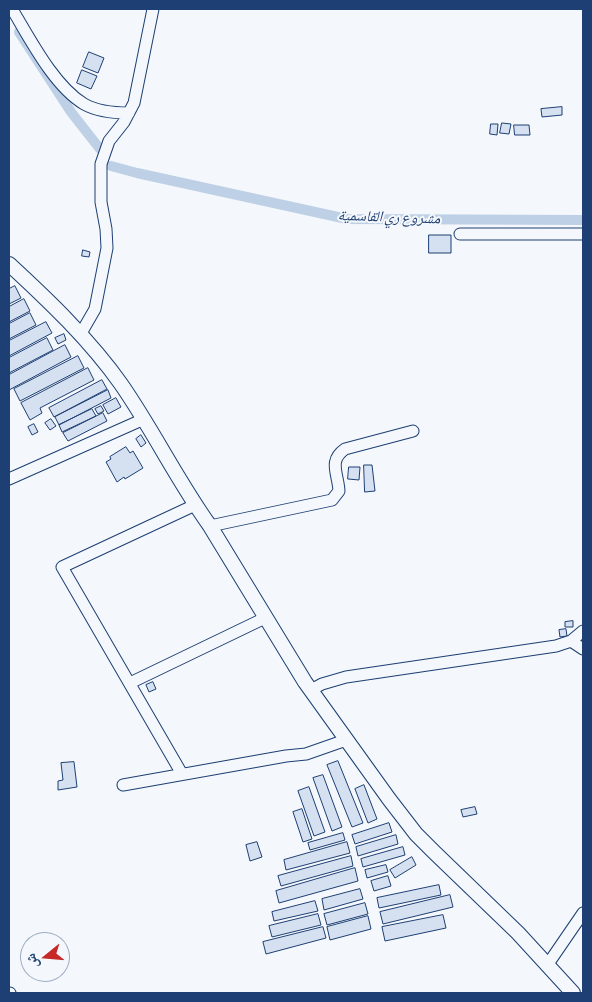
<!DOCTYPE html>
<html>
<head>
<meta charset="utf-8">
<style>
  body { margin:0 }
  #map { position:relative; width:592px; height:1002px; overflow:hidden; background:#f4f7fb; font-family:"Asap Condensed","Noto Naskh Arabic",sans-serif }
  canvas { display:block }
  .frame { position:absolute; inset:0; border:10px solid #1d3f73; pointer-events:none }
  .north { position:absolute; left:20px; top:932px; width:50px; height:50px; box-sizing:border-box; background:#f4f7fb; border:1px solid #9eadc5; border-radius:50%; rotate:253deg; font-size:14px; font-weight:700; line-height:20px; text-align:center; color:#1d3f73 }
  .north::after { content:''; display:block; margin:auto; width:18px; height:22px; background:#c62828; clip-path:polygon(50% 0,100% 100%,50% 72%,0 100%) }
</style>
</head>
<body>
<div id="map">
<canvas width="592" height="1002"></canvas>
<div class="frame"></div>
<div class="north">ش</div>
</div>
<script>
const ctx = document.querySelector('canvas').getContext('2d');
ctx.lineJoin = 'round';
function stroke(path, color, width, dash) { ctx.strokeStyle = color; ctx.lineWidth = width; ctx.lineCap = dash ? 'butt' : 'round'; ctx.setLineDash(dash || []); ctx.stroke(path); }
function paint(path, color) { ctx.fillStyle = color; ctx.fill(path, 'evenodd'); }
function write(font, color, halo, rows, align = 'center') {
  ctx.font = font + ' "Asap Condensed","Noto Naskh Arabic",sans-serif'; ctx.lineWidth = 4; ctx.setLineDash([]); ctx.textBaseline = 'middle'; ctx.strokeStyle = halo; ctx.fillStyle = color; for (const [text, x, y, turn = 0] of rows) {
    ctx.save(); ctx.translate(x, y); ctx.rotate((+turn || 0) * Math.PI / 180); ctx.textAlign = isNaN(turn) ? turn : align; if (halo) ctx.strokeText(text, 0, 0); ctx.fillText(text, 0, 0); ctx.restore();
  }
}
const canal = new Path2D(`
  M19 32 71 112 100 149
  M111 166 137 173 347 219 583 220`);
const building = new Path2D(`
  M89 52 104 58 98 73 83 67Z
  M82 70 97 76 91 89 77 83Z
  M562 107V115L542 117 541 109Z
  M502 123 511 124 509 134 500 133Z
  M491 124H498L497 135 490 134Z
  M514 125H529L530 135H515Z
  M429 235H451V253H429Z
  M83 250 90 252 89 257 82 256Z
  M15 286 21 298 9 304V289Z
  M24 299 30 311 9 322V307Z
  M30 313 36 325 9 339V324Z
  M46 322 52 333 9 356V341Z
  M64 334 66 340 58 344 55 338Z
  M47 338 53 350 9 373V358Z
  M65 345 71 357 9 390V375Z
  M78 356 84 368 20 401 14 389Z
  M88 368 94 380 40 408 42 413 30 420 21 403Z
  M102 380 107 389 54 417 49 408Z
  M108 390 111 398 59 425 55 417Z
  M116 398 121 407 108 414 103 405Z
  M101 406 104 411 98 414 95 409Z
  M92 409 96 416 62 432 59 425Z
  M103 413 107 421 68 441 63 433Z
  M51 419 56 426 50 430 45 423Z
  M34 424 38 432 32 435 28 427Z
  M141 435 146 443 141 447 136 439Z
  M126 447 130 453 133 451 143 468 125 479 124 477 117 482 106 462 111 459 110 457Z
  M364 465H372L375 491 365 492Z
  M349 467H360L359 480 348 479Z
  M573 621V627H565V622Z
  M566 629 567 636 560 637 559 630Z
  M153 682 156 689 149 692 146 685Z
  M338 761 363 823 352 827 327 765Z
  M74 762 77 787 58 790V781L63 780 61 763Z
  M323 775 342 827 332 831 313 778Z
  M364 785 377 819 368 823 355 789Z
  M309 787 325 832 314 836 298 791Z
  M475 807 477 814 463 817 461 810Z
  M302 809 312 839 303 842 293 812Z
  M389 823 392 832 355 844 352 835Z
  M343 833 345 840 310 850 308 843Z
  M396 835 398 844 358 856 356 847Z
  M257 842 262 857 250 861 246 845Z
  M347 842 350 853 286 870 284 860Z
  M403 847 405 855 363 867 361 859Z
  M351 856 353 866 281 886 278 876Z
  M412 857 416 865 395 878 390 870Z
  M386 865 388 872 367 878 365 870Z
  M355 868 358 881 279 903 276 891Z
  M388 876 391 886 374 891 371 881Z
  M439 885 441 895 379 908 377 898Z
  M360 889 363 899 324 910 322 899Z
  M450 895 453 907 383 924 380 912Z
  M315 901 318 911 274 921 272 912Z
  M365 903 368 914 327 925 324 914Z
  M318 914 321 925 272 937 269 926Z
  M443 915 446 928 385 941 382 927Z
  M368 916 371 929 330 940 327 927Z
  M323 927 326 938 266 954 263 942Z`);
const minor = new Path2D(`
  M12 9C30 39 54 86 84 104 98 112 114 113 129 113
  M460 234H583
  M80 335 95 309 107 248 106 229 101 202V164L109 141 124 122 134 103 153 9
  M9 479 144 419
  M210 526 332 500 339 491C338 473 328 461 345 449L413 431
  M571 641 583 649
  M130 683 265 618
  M311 690 322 684 346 677 556 646 571 641 583 631
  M182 774 62 567 195 505
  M123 785 286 756 306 754 346 740
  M548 964 583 913
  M9 993H10`);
const major = new Path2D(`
  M9 264C48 300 90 340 121 384 153 430 177 480 210 526L305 682 389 799 416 834 434 852 518 933 573 993`);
const waterNames = [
  ["مشروع ري القاسمية",389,217,2]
];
stroke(canal, '#bed0e5', 10);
paint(building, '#d5e0f0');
stroke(building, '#1d3f73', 1);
stroke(minor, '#1d3f73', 13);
stroke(major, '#1d3f73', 16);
stroke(minor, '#f4f7fb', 11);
stroke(major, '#f4f7fb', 14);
write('italic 15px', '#1d3f73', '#f4f7fb', waterNames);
</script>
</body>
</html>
